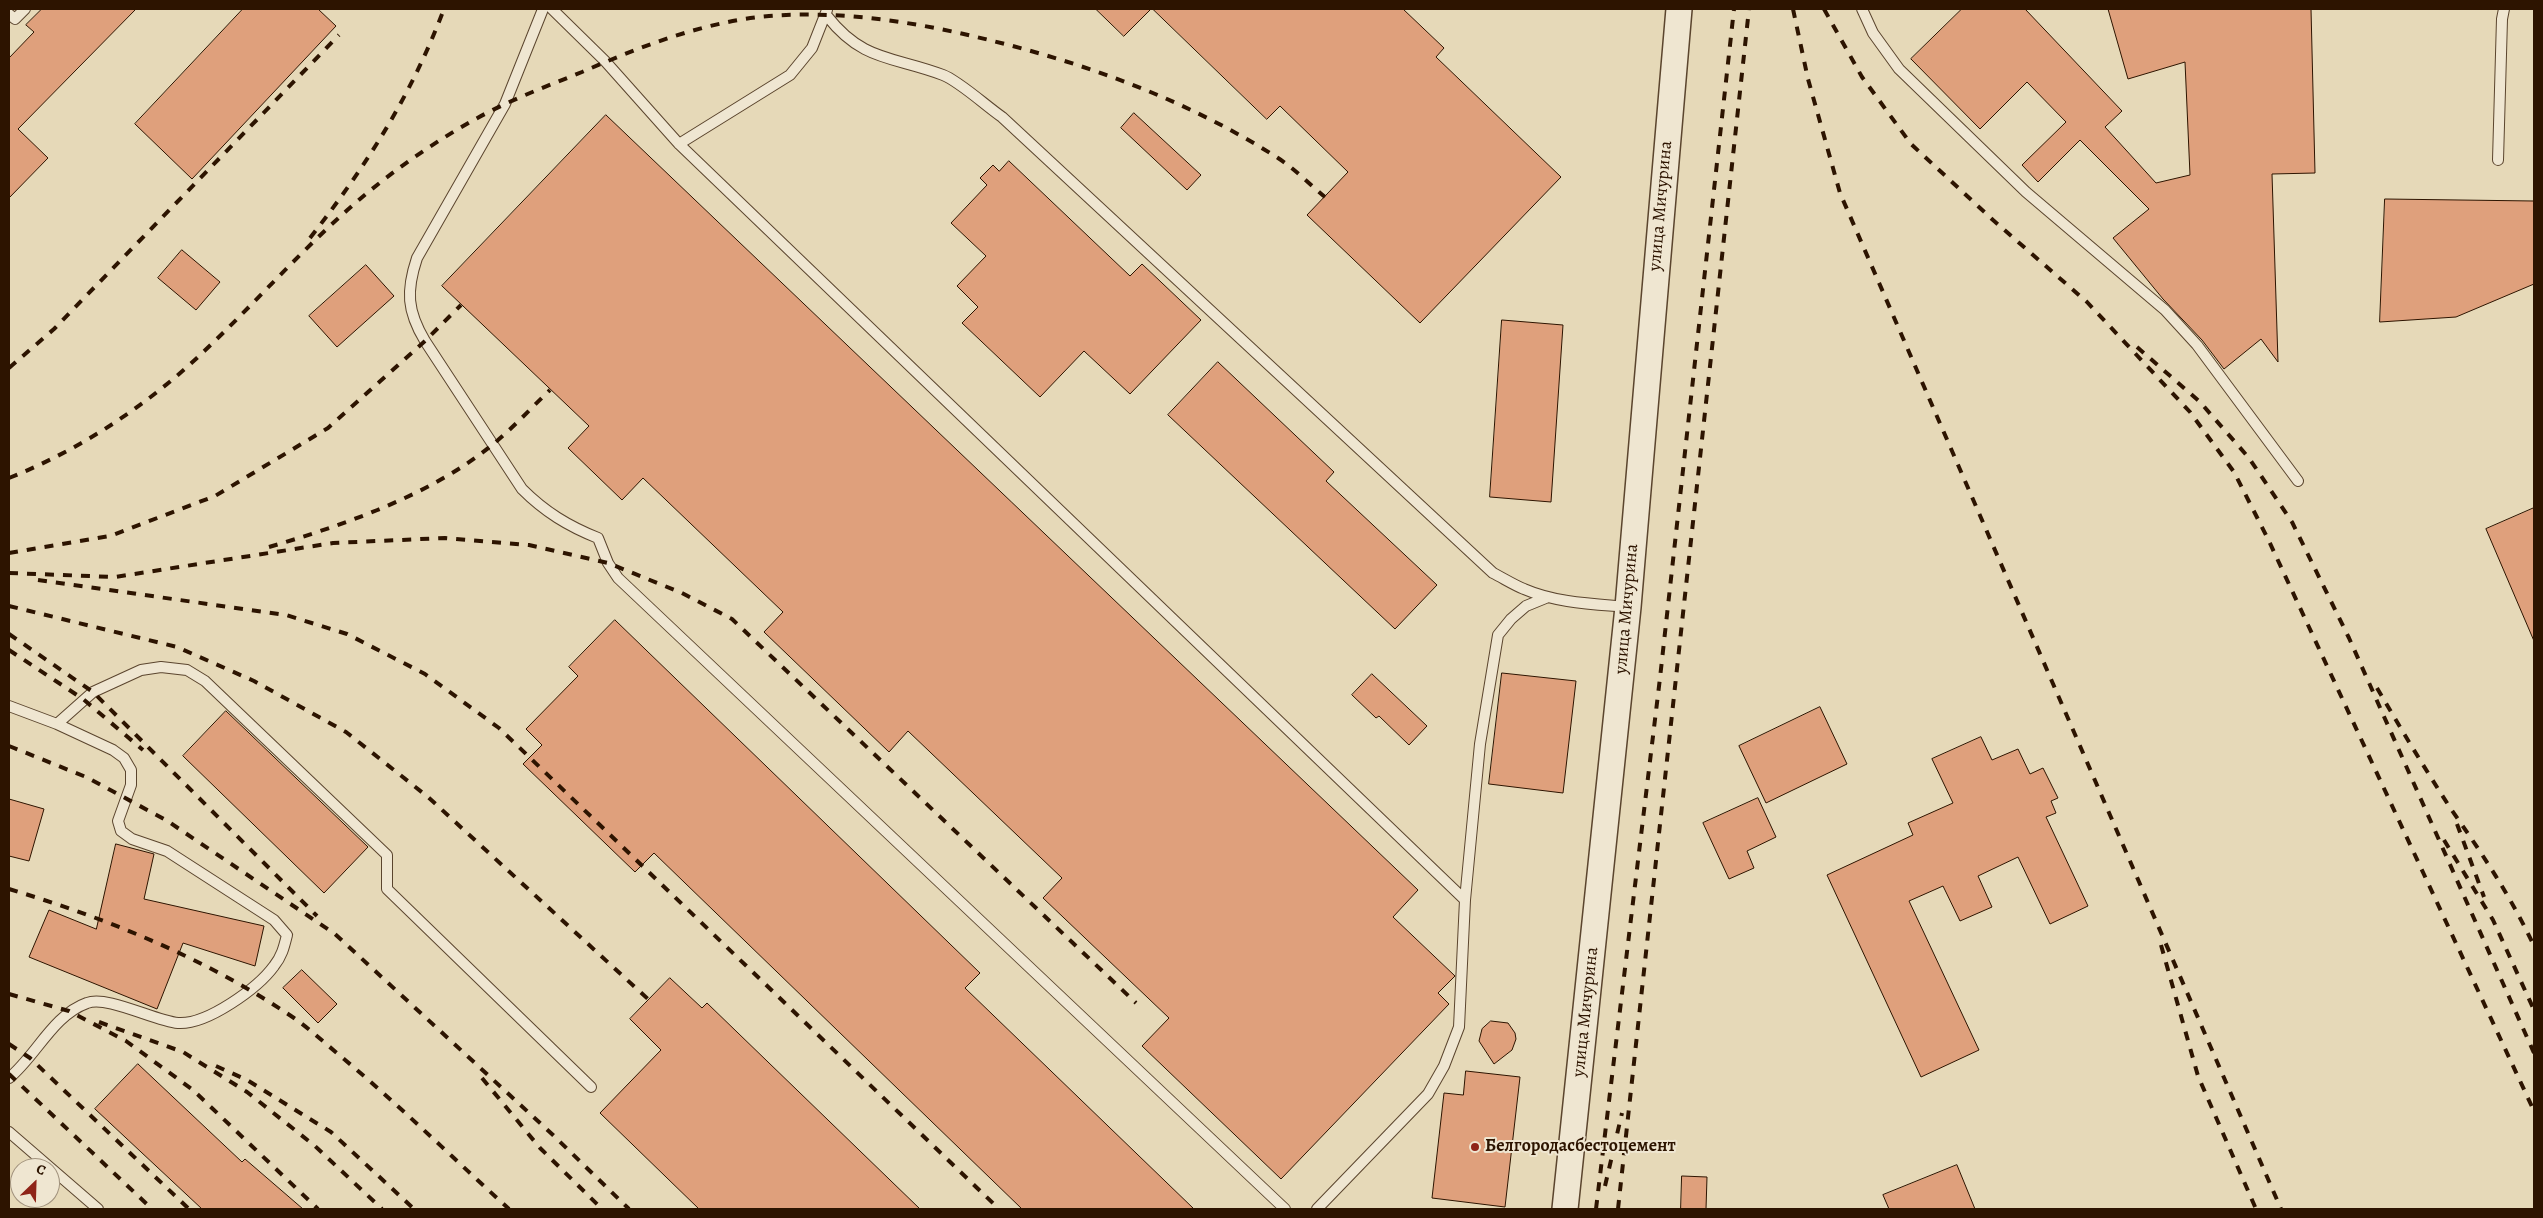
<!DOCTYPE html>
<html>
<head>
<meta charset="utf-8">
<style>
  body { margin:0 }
  #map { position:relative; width:2543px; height:1218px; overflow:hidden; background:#e6d9b8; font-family:Alegreya,serif }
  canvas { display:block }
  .frame { position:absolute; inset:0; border:10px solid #2d1400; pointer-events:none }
  .north { position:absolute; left:10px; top:1158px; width:50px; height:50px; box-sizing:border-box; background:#efe6d1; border:1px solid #a1927d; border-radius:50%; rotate:24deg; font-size:14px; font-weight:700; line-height:20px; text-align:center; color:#2d1400 }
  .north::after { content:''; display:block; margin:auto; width:18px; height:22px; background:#8f2418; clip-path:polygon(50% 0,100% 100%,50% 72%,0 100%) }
</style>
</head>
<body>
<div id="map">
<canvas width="2543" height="1218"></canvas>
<div class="frame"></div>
<div class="north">С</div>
</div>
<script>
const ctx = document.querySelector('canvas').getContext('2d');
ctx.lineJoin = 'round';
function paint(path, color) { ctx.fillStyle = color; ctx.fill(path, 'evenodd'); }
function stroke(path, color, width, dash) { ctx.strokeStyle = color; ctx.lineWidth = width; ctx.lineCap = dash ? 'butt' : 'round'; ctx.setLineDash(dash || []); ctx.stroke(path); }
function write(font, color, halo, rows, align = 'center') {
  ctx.font = font + ' Alegreya,serif'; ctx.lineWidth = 4; ctx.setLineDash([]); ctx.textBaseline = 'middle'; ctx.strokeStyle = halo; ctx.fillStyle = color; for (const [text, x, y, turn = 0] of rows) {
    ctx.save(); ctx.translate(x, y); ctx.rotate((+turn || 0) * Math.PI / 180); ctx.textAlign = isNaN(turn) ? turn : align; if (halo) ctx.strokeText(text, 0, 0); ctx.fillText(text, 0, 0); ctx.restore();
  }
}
const building = new Path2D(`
  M42 9H136L18 129 48 158 9 198V58L34 32 26 25Z
  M243 9H318L336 26 192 179 135 124Z
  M1096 9H1151L1124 36Z
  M1153 9H1403L1444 48 1436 57 1561 177 1420 323 1307 215 1348 172 1280 106 1267 119Z
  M1962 9H2025L2122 111 2105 127 2156 183 2190 175 2185 62 2128 79 2108 9H2311L2315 173 2272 174 2278 362 2261 339 2224 369 2202 340 2163 299 2113 238 2149 209 2080 140 2038 182 2022 165 2066 122 2027 82 1980 129 1911 59Z
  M1134 113 1201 175 1187 190 1121 128Z
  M606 115 1418 890 1393 917 1455 976 1438 993 1449 1004 1281 1179 1142 1046 1169 1018 1043 898 1062 878 908 731 889 752 764 632 783 612 643 478 622 500 568 448 589 426 442 286Z
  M1009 161 1130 276 1142 264 1201 320 1130 394 1084 351 1040 397 962 323 978 307 957 286 986 256 951 223 987 185 980 178 993 165 999 171Z
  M2385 199 2534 201V284L2456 317 2380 322Z
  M182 250 220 282 196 310 158 278Z
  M366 265 394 296 337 347 309 316Z
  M1502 320 1563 325 1551 502 1490 497Z
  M1218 362 1334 472 1326 481 1437 585 1395 629 1168 415Z
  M2534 508V641L2486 529Z
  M615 620 980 973 965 988 1194 1209H1022L654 853 635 872 523 764 542 745 526 729 578 676 569 667Z
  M1502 673 1576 681 1563 793 1489 784Z
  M1372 674 1427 726 1409 745 1379 716 1376 718 1352 695Z
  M1820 707 1847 764 1766 803 1739 746Z
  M226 711 368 847 324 893 183 756Z
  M1981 737 1992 760 2018 749 2030 774 2043 768 2058 798 2051 801 2056 813 2046 817 2088 906 2050 924 2018 857 1978 876 1992 907 1960 921 1943 886 1909 901 1979 1050 1921 1077 1827 875 1913 835 1908 823 1953 803 1932 759Z
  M1758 798 1776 837 1747 851 1754 868 1729 879 1703 823Z
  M9 799 44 809 29 861 9 856Z
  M116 844 154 854 144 899 264 926 255 966 183 943 157 1009 29 957 49 910 96 929Z
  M302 970 337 1004 318 1023 283 988Z
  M670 978 702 1008 707 1003 920 1209H699L600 1113 661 1050 630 1019Z
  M1491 1021 1508 1023 1515 1033 1516 1039 1512 1050 1494 1064 1479 1041 1482 1029Z
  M138 1064 242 1162 245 1159 303 1209H202L95 1109Z
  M1466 1071 1520 1077 1505 1207 1432 1198 1444 1093 1463 1095Z
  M1957 1165 1975 1209H1889L1883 1195Z
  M1682 1176 1707 1177 1706 1209H1681Z`);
const service = new Path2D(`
  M543 9 505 104 417 258C406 291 407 311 425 341L522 489C545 512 568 526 598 538L608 563 618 578 1285 1209
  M552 9 605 61 679 144 1465 900 1459 1027 1444 1066 1428 1094 1317 1209
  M1862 9 1873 33 1899 69 2026 192 2165 310 2197 345 2298 481
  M9 14 15 19 25 9
  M827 16C863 62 893 56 943 75 959 81 986 106 1002 117L1493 573C1503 578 1514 585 1524 589 1556 603 1594 604 1628 607
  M679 144 790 75 812 48 827 10
  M2498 160 2502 19 2504 9
  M9 706 57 724 93 692 141 670 161 667 187 670 205 681 387 855V889L591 1087
  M1465 900 1480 744 1498 635 1511 619 1526 606 1548 597
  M9 1078C36 1056 53 1015 87 1003 107 995 155 1021 178 1023 207 1025 258 988 274 966 282 956 284 947 287 935L274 920 167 851 132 839 121 831 118 821 131 785V770L124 758 113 750 57 724
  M9 1132 98 1209`);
const tertiary = new Path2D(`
  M1565 1209 1628 607 1679 9`);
const rail = new Path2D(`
  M1793 9 1808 79 1840 193 2281 1209
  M1824 9 1862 77 1911 144 1993 220 2087 302 2190 412 2234 472 2268 539 2534 1111
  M310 238C367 165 411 96 444 9
  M2137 347 2200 402 2249 458 2292 522 2349 638 2534 1053
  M9 368 54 329 339 35
  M9 478C74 452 134 414 187 367 247 313 299 251 360 199 394 170 433 143 472 121 507 101 545 87 582 72 642 46 703 22 769 16 844 10 921 23 993 41 1094 66 1190 102 1278 158 1295 169 1309 184 1325 197
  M269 547C344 525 431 495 492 445 513 428 531 408 550 390
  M9 553 110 536 215 496 328 428 425 341 461 305
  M9 573 115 577 333 543 445 538 529 545 608 563 682 593 732 619 1136 1003
  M38 580 286 615 347 634 425 674 499 728 999 1209
  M9 606 177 647 254 681 346 732 428 797 649 1000
  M9 634 93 692 317 916
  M9 650 83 699 143 750
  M2377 688C2401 729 2425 769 2451 809 2483 855 2510 895 2534 946
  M9 746 86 777 166 820 335 934 553 1135 629 1209
  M2457 824 2484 897
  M2444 840 2493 920 2534 1010
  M9 889C109 919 207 959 294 1018 311 1030 327 1045 344 1059 401 1107 454 1159 509 1209
  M2161 945 2198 1076 2256 1209
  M9 994 69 1011 126 1041 193 1090 318 1209
  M99 1022 183 1052 247 1092 315 1146 382 1209
  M9 1044 30 1058 189 1209
  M216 1066 247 1080 331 1132 414 1209
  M9 1074 152 1209
  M482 1078 540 1148 602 1209
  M1605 1186 1622 1113
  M1596 1209 1660 678 1734 9
  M1618 1209 1749 9`);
const markers = [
  [1475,1147,5,"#8f2418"]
];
const streetNames = [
  ["улица Мичурина",1661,206,-85],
  ["улица Мичурина",1627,609,-85],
  ["улица Мичурина",1586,1012,-84]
];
const poiNames = [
  ["Белгородасбестоцемент",1485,1147]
];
paint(building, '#dfa07c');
stroke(building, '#2d1400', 1);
stroke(service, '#5b452e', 12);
stroke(tertiary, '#5b452e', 28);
stroke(service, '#efe6d1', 10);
stroke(tertiary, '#efe6d1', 25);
stroke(rail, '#2d1400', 4, [9, 9]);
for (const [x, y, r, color] of markers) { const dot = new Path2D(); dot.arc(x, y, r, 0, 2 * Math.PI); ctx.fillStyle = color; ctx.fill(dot); stroke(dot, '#efe6d1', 2); }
write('18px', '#2d1400', '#efe6d1', streetNames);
write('bold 18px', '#2d1400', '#efe6d1', poiNames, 'left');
</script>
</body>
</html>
